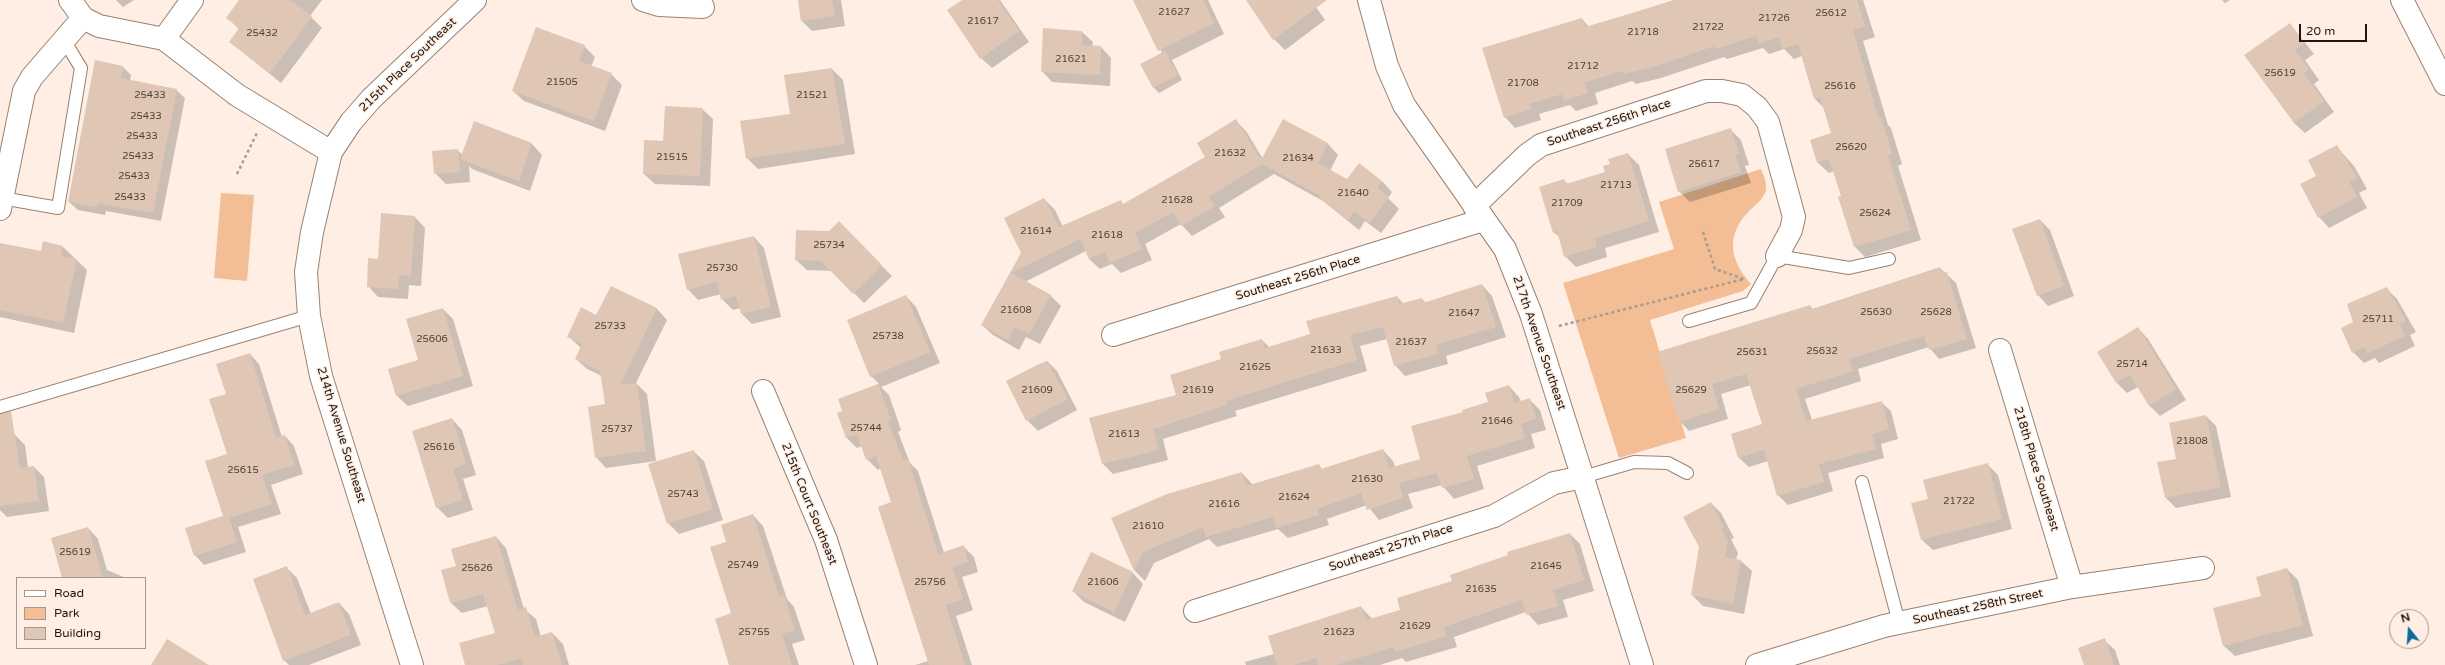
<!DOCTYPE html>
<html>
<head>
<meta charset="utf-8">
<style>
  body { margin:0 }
  #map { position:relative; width:2445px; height:665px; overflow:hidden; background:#feeee3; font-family:"Varela Round",sans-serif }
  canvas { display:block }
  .legend { position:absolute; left:16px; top:577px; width:130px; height:72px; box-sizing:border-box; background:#feeee3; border:1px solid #a5988f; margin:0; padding:5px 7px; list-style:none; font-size:12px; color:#1f1710 }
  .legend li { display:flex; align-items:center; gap:8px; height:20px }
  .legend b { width:20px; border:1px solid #a5988f }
  .north { position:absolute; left:2389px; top:609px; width:40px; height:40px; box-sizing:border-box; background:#feeee3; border:1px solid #a5988f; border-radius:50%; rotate:343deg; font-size:11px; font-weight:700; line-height:16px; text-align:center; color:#1f1710 }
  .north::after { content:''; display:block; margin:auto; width:14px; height:18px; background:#096998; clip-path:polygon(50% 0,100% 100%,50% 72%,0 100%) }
  .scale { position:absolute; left:2299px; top:24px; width:68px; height:18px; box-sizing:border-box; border:2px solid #1f1710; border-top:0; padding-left:5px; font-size:12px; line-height:14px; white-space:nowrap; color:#1f1710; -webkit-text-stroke:3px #feeee3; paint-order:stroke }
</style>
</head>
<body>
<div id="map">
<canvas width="2445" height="665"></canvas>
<ul class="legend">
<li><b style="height:5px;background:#fff"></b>Road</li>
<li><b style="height:11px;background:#f3be95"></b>Park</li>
<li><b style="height:11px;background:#e0c7b5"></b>Building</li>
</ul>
<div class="north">N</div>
<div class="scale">20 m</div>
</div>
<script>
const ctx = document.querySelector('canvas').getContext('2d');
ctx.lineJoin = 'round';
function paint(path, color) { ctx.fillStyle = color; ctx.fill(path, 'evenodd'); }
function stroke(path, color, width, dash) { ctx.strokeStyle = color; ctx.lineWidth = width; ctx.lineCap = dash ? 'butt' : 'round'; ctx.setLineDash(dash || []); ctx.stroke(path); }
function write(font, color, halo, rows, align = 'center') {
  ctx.font = font + ' "Varela Round",sans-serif'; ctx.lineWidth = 3; ctx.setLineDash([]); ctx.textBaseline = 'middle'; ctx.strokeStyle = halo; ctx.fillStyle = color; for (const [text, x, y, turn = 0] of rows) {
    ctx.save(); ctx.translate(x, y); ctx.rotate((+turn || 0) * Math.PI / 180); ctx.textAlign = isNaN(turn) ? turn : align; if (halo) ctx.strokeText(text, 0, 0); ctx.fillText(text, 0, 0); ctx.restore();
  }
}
const green = new Path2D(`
  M1761 169C1764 176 1767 183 1766 190 1764 199 1755 205 1749 211 1725 236 1730 260 1751 284L1743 291 1650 320 1686 438 1619 458 1563 283 1674 249 1659 202Z
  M221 193 254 195 247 281 214 278Z`);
const shadow = new Path2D(`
  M116 0H134L123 7Z
  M240 0H322L310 16 322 28 281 83 230 42 239 29 227 17Z
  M799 0H841L845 26 812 31 801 20Z
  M963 0H1000L1029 42 992 68 981 58Z
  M1138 0H1208L1224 34 1172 60 1182 80 1159 93 1154 88 1142 64 1162 53Z
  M1247 0H1311L1325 20 1285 50 1274 39Z
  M1674 0H1863L1875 37 1863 41 1888 125 1891 128 1902 164 1898 166 1921 240 1865 257 1855 247 1839 197 1842 196 1834 171 1829 173 1818 163 1811 140 1832 133 1824 108 1815 99 1802 56 1794 59 1784 49 1769 54 1763 48 1727 59 1724 57 1661 78 1636 84 1632 81 1595 93 1598 104 1576 111 1570 105 1539 114 1541 120 1515 128 1505 117 1582 19 1589 27Z
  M2222 0H2230L2225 3Z
  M2290 24 2314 54 2305 60 2319 80 2314 84 2334 112 2305 133 2294 123Z
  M1082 32 1093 42 1092 47H1101L1111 58 1110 86 1052 82 1042 71Z
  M584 46 595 57 591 67 611 74 622 85 605 131 524 101 513 91Z
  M123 67 131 75 130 81 176 90 185 98 161 221 106 211 105 215 78 210 69 202Z
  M832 69 843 80 855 154 758 169 747 158 791 115Z
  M702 109 713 119 710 186 655 184 644 174 664 142Z
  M1283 120 1328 144 1338 155 1330 171 1347 180 1382 181 1392 192 1388 198 1399 209 1381 233 1365 221 1359 230 1323 201 1274 174 1219 208 1225 217 1192 236 1181 224 1145 244 1152 260 1121 273 1112 264 1100 269 1089 259 1086 251 1025 282 1050 295 1061 306 1040 344 1026 337 1019 350 993 335 982 325 1022 253 1044 199 1055 210 1063 227 1121 202 1124 205 1207 157 1236 121 1246 131 1263 159Z
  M474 123 532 144 542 155 530 191 472 169 469 166 470 182 446 184 435 173 457 150 463 155Z
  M1730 129 1741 140 1749 165 1745 166 1751 183 1690 202 1679 191Z
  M2336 146 2354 166 2367 189 2359 193 2367 208 2329 228 2319 217Z
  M1628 154 1639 165 1659 232 1605 248 1607 257 1576 267 1565 256 1560 238 1554 232 1564 181 1568 184 1606 172 1611 165Z
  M415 217 425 228 421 286 409 285 408 299 378 297 368 286 379 260Z
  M2040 220 2050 230 2074 296 2048 306 2038 295Z
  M839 223 892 276 864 303 832 271 807 270 796 260Z
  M754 237 764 248 781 317 752 324 742 314 740 308 733 310 722 299 721 294 698 300 688 289Z
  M44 243 63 247 87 270 74 333 0 317V244L42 252Z
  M1940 268 1956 283 1976 348 1939 359 1929 347 1858 369 1861 381 1805 399 1812 420 1881 402 1891 411 1898 439 1881 444 1884 458 1828 473 1833 491 1788 505 1778 495 1768 461 1749 467 1739 458 1732 434 1763 425 1751 385 1721 394 1728 419 1689 431 1680 421 1659 353 1810 306 1813 309Z
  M1482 285 1492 296 1506 337 1446 356 1448 364 1405 376 1395 365 1387 339 1360 346 1367 371 1235 411 1237 416 1163 439 1168 460 1113 474 1103 464 1090 418 1178 395 1222 360 1262 340 1270 348 1311 334 1397 297 1404 304 1422 299 1426 303Z
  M611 287 657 309 667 320 636 383 647 394 656 461 606 468 596 457 606 405 602 376 587 369 576 359 581 348 568 336 597 316Z
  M2386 288 2397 299 2416 332 2410 335 2415 346 2379 363 2375 358 2364 363 2353 352 2354 323Z
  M906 296 916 307 940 363 881 387 889 395 901 430 898 432 910 463 918 471 944 553 963 546 974 557 978 572 962 577 973 610 956 616 972 665H915L928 661 892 503 881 468 878 470 867 459 862 446 857 448 847 438 844 411 839 400 879 384 871 376Z
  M443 309 453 319 473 386 408 406 397 396 419 360Z
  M2138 328 2148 339 2186 400 2160 416 2150 406 2138 387 2127 393 2117 383 2098 352Z
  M250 354 259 364 282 437 285 436 294 446 303 474 271 485 281 514 238 527 246 552 204 565 195 555 224 517 228 455 227 394Z
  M1047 361 1057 371 1077 410 1038 431 1027 420 1007 381Z
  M1509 386 1519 397 1521 402 1529 399 1540 410 1546 430 1531 434 1535 448 1477 466 1484 489 1454 499 1442 485 1408 494 1413 508 1379 520 1367 505 1327 519 1329 525 1288 538 1278 529 1217 547 1209 539 1154 563 1145 581 1135 571 1112 519 1242 473 1253 485 1319 465 1323 470 1383 450 1393 461 1395 467 1422 460 1464 413 1489 403Z
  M2206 416 2216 426 2231 497 2176 508 2166 498Z
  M452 419 462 430 476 475 463 479 473 510 448 518 437 507Z
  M14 434 25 445 28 468 34 467 44 477 49 511 7 517 0 510V436Z
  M693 451 704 461 723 520 679 534 668 523Z
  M1987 464 1998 475 2012 529 1933 550 1922 540 1913 504 1929 500Z
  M1711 503 1721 513 1734 538 1731 539 1738 553 1736 560 1741 561 1752 571 1744 614 1703 606 1692 595Z
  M753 515 763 526 787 599 794 607 805 640 792 644 799 665H730L733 614 728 542Z
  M88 528 98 539 107 570 126 578H63Z
  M1570 534 1580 544 1594 591 1563 600 1568 617 1538 625 1526 612 1454 637 1457 647 1406 662 1402 658 1380 665H1246L1245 662 1274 654 1361 607 1372 619 1402 610 1453 582Z
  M496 537 506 548 524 609 536 619 541 637 552 633 563 644 569 665H467L496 633 488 606 462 613 451 603 457 566Z
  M1092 553 1133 573 1143 584 1125 622 1084 602 1073 591Z
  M287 568 297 578 311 614 339 603 349 614 361 645 309 665H289L284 660Z
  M2287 569 2298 580 2313 636 2235 656 2224 646 2215 609 2262 597Z
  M2104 640 2115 650 2120 665H2085Z`);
const building = new Path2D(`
  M239 0H290L312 16 270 73 229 42 239 28 226 18Z
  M798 0H832L835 16 801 21Z
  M962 0H998L1019 31 980 59 947 10Z
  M1133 0H1203L1214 23 1158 51Z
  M1246 0H1327L1273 40Z
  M1676 0H1857L1865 26 1853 30 1878 117H1881L1892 154 1888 155 1911 230 1854 247 1838 197 1841 196 1829 159 1817 163 1810 140 1831 133 1820 97 1814 99 1798 44 1782 49 1779 37 1758 44 1756 36 1715 49 1714 46 1650 68 1624 74 1623 71 1585 82 1588 93 1564 101 1562 94 1529 104 1531 109 1504 118 1482 48 1582 18 1585 27Z
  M2290 23 2304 43 2295 50 2309 69 2304 73 2324 101 2294 123 2244 55Z
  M536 27 585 45 579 61 612 73 594 121 512 91Z
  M1043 28 1082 31V45L1101 46 1100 75 1041 72Z
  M1165 51 1178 75 1153 88 1140 64Z
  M95 60 123 66 121 78 177 89 153 213 98 203 97 207 68 202Z
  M832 68 845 144 746 159 740 121 790 114 784 75Z
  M665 106 703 108 700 176 643 174 644 140 663 141Z
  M1236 119 1261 160 1283 119 1328 143 1318 163 1347 179 1359 163 1382 181 1377 188 1389 197 1370 223 1354 211 1348 220 1319 198 1321 196 1262 164 1209 197 1215 206 1181 226 1173 212 1135 233 1142 249 1110 263 1105 252 1089 259 1080 239 1011 273 1051 295 1029 334 1015 327 1008 340 981 325 1021 253 1004 218 1044 198 1059 227 1121 200 1123 204 1205 157 1197 143Z
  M474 121 532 143 519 181 460 159Z
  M1731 128 1739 154 1735 155 1741 172 1678 192 1665 149Z
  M2337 145 2357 178 2349 182 2357 197 2318 218 2300 184 2316 176 2308 160Z
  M458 149 460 172 434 174 432 151Z
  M1628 153 1649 221 1595 238 1597 247 1564 257 1557 231 1553 233 1539 187 1564 179 1566 184 1605 172 1603 166 1610 164 1608 159Z
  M381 213 415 216 411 276 399 275 398 289 367 287 368 258 378 259Z
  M2040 219 2064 286 2037 296 2012 229Z
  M839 221 882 265 853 294 821 261 795 260 796 230 829 231Z
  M754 236 771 307 741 314 736 296 721 300 717 282 687 290 678 254Z
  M43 241 63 246 61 256 77 259 63 323 0 310V243L41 251Z
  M1940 267 1942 273 1947 272 1967 339 1929 350 1924 336 1849 359 1853 371 1796 389 1806 421 1882 401 1889 429 1872 434 1876 449 1819 464 1824 482 1777 496 1764 450 1738 458 1731 434 1762 424 1746 374 1712 384 1719 409 1679 422 1657 352 1810 305 1812 309Z
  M1482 284 1496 327 1436 345 1438 354 1394 366 1383 327 1350 335 1357 360 1225 401 1227 405 1153 429 1159 450 1102 464 1089 418 1176 395 1170 375 1221 359 1219 352 1262 339 1265 348 1310 334 1306 321 1397 296 1399 304 1422 298 1423 303Z
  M611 286 657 308 620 385 637 383 646 451 595 458 588 407 605 404 600 371 575 359 582 344 567 337 581 307 596 315Z
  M2387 287 2406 321 2400 324 2405 336 2368 353 2365 347 2352 353 2341 328 2353 322 2347 304Z
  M906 295 930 352 870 377 847 320Z
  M443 308 463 376 396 396 388 369 418 360 406 319Z
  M2138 327 2176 389 2149 406 2130 375 2116 383 2097 352Z
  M250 353 276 438 285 435 294 465 262 475 272 504 229 518 237 542 194 556 185 528 223 516 205 461 227 454 209 399 226 394 216 364Z
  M1041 363H1048L1068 399 1026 421 1006 381Z
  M878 384 891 420 888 421 903 461 908 459 938 554 964 545 968 562 952 567 963 599 946 605 965 665H929L878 507 891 502 876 456 866 460 857 434 846 438 837 413 842 411 838 399Z
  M1509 385 1514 403 1530 398 1536 419 1521 424 1525 438 1467 456 1474 479 1442 488 1437 473 1399 483 1403 498 1367 510 1361 493 1317 509 1319 515 1276 528 1273 517 1206 537 1203 527 1143 552 1134 571 1111 518 1167 494 1242 472 1246 486 1319 464 1321 469 1383 449 1389 468 1420 459 1411 426 1463 412 1462 410 1488 402 1485 393Z
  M11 411 20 468 34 466 39 501 0 506V414Z
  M2206 415 2221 487 2165 498 2157 462 2176 459 2169 423Z
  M452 418 466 464 453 469 463 500 436 508 412 431Z
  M694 450 713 509 667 524 648 464Z
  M1988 463 2002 519 1921 540 1911 503 1928 499 1923 480Z
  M1711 502 1724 527 1721 529 1728 541 1725 557 1741 560 1733 604 1691 595 1699 547 1683 517Z
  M753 514 779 597 784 595 795 630 782 634 792 665H729L715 619 731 613 710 547 726 542 721 525Z
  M88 527 103 578H62L51 538Z
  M1570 533 1584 580 1553 590 1558 606 1526 615 1522 600 1444 627 1447 636 1395 652 1393 647 1336 665H1318L1316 658 1294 665H1277L1268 636 1361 606 1366 620 1400 610 1397 598 1452 581 1450 575 1508 555 1507 552Z
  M496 536 518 610 526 607 535 637 552 632 562 665H523L521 658 497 665H465L459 643 495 633 483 594 450 603 441 570 456 566 451 549Z
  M1091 552 1133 572 1114 612 1072 591Z
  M287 566 305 615 339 602 351 635 283 661 253 579Z
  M2287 568 2303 625 2223 646 2213 608 2261 596 2256 577Z
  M2105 638 2114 665H2084L2078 648Z
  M167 639 209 665H151Z`);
const path = new Path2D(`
  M237 174 257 133
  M1703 232 1715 269 1744 279
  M1559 326 1744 279`);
const lane = new Path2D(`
  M2 198 58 208 81 68 64 40
  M1689 321 1751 303 1777 256 1849 268 1889 259
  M0 407 309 316
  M1583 477 1634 462 1668 463 1687 473
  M1862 482 1899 623`);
const street = new Path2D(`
  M70 0 83 18 99 26 164 39 237 95 331 152
  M643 0 659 5 703 7
  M1369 0 1387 66 1404 105 1505 249 1531 314 1642 665
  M2402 0 2445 84
  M164 39 192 0
  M1474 206 1527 155 1541 145 1706 91H1722L1742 95 1757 107 1768 122 1794 217 1791 230 1777 256
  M0 209 24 91 32 77 83 18
  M1113 335 1483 220
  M2000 350 2072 587
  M763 391 826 540 866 665
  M1195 611 1494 516 1554 483 1583 477
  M412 665 321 376 309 316 306 272 312 232 331 152 351 122 371 99 475 0
  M1757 665 1884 626 2072 587 2203 568`);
const numberNames = [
  ["21627",1174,12],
  ["25612",1831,13],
  ["21726",1774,18],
  ["21617",983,21],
  ["21722",1708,27],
  ["21718",1643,32],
  ["25432",262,33],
  ["21621",1071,59],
  ["21712",1583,66],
  ["25619",2280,73],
  ["21505",562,82],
  ["21708",1523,83],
  ["25616",1840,86],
  ["25433",150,95],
  ["21521",812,95],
  ["25433",146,116],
  ["25433",142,136],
  ["25620",1851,147],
  ["21632",1230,153],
  ["25433",138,156],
  ["21515",672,157],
  ["21634",1298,158],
  ["25617",1704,164],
  ["25433",134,176],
  ["21713",1616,185],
  ["21640",1353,193],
  ["25433",130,197],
  ["21628",1177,200],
  ["21709",1567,203],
  ["25624",1875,213],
  ["21614",1036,231],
  ["21618",1107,235],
  ["25734",829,245],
  ["25730",722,268],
  ["21608",1016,310],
  ["25630",1876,312],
  ["25628",1936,312],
  ["21647",1464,313],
  ["25711",2378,319],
  ["25733",610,326],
  ["25738",888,336],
  ["25606",432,339],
  ["21637",1411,342],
  ["21633",1326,350],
  ["25632",1822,351],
  ["25631",1752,352],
  ["25714",2132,364],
  ["21625",1255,367],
  ["21609",1037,390],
  ["21619",1198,390],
  ["25629",1691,390],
  ["21646",1497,421],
  ["25744",866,428],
  ["25737",617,429],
  ["21613",1124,434],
  ["21808",2192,441],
  ["25616",439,447],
  ["25615",243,470],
  ["21630",1367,479],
  ["25743",683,494],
  ["21624",1294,497],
  ["21722",1959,501],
  ["21616",1224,504],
  ["21610",1148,526],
  ["25619",75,552],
  ["25749",743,565],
  ["21645",1546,566],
  ["25626",477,568],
  ["25756",930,582],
  ["21606",1103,582],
  ["21635",1481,589],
  ["21629",1415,626],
  ["25755",754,632],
  ["21623",1339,632]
];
const streetNames = [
  ["215th Place Southeast",408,65,-44],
  ["Southeast 256th Place",1609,123,-18],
  ["Southeast 256th Place",1298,278,-17],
  ["217th Avenue Southeast",1539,343,71],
  ["214th Avenue Southeast",341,435,73],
  ["218th Place Southeast",2036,469,73],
  ["215th Court Southeast",809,504,68],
  ["Southeast 257th Place",1391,548,-18],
  ["Southeast 258th Street",1978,607,-12]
];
paint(green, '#f3be95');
paint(shadow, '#0003');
paint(building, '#e0c7b5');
stroke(lane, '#998271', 14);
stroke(street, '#998271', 24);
stroke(path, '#a89b91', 2.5, [3, 3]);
stroke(lane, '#fff', 12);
stroke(street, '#fff', 22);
write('10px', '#4f4339', null, numberNames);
write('12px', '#1f1710', '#feeee3', streetNames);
</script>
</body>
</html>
